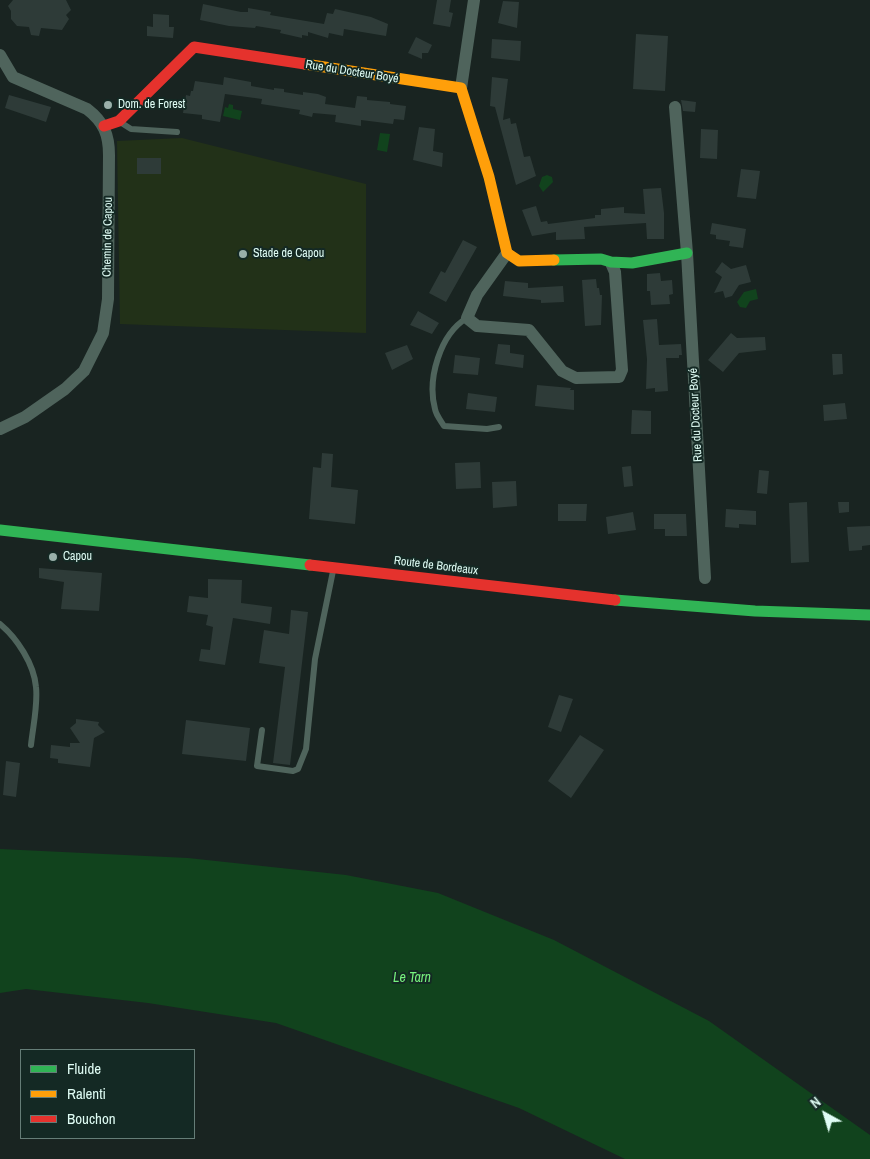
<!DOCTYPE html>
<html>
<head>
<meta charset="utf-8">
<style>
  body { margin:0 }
  #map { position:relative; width:870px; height:1159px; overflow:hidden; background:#192421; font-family:"Archivo Narrow",sans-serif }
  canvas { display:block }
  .legend { position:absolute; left:20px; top:1049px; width:175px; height:90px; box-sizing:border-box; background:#142924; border:1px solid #657d77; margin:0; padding:6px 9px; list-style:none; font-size:15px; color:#dffcf4 }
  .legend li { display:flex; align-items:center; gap:10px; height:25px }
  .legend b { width:25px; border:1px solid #657d77 }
  .north { position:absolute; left:800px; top:1089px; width:50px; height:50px; -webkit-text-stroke:4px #142924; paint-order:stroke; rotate:321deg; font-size:14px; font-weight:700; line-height:20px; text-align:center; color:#dffcf4 }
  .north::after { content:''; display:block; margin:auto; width:18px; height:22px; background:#dffcf4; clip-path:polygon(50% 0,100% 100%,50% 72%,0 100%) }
</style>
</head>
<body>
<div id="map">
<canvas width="870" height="1159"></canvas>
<ul class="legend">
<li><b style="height:6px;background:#30b455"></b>Fluide</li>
<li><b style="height:6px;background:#ff9f0a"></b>Ralenti</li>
<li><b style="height:6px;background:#e5322d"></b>Bouchon</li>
</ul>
<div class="north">N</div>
</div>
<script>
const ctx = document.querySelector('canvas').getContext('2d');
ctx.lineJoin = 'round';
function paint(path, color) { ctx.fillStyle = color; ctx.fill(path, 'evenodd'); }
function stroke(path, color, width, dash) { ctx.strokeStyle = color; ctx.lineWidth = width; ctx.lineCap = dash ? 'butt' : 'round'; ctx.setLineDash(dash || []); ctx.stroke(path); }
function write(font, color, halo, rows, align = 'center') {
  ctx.font = font + ' "Archivo Narrow",sans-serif'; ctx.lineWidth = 4; ctx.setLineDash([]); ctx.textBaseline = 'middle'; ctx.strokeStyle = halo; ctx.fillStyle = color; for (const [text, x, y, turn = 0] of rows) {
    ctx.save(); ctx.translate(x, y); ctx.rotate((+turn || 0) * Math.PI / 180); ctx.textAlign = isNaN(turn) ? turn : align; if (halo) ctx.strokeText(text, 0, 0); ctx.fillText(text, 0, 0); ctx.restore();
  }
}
const green = new Path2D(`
  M182 138 366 184V333L120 324 117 141Z`);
const water = new Path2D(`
  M229 104 233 105V109L242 111 240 120 223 116 225 107 228 108Z
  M380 133 390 134 387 152 377 150Z
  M547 175 552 177 553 182 543 192 539 186 542 177Z
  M756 289 758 299 750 301 746 308 740 307 737 302 744 292Z
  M0 849 188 858 346 875 438 893 554 940 709 1021 870 1135V1159H625L519 1108 276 1023 148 1003 26 989 0 993Z`);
const building = new Path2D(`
  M13 0H66L71 10 66 15 69 19 62 30 41 28 39 36 31 35 29 27 17 26 11 19V11L8 6Z
  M437 0H451L449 12 453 13 450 27 433 24Z
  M503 1 519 2 517 28 498 23Z
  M203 4 241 12H248V8L271 12 270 15 324 24 327 13 333 14 335 9 371 17 388 24 386 36 344 29 343 36 329 33 328 38 308 32V36L302 35V38L280 33 281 30 256 26 255 28 229 26 200 20Z
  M153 14 169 15V27H174L173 38 147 36V26L153 27Z
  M636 34 668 36 665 91 633 89Z
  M416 37 432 45 428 53H422V59L408 53Z
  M492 39 521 41 520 61 491 58Z
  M224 77 251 82V86L274 90V88L284 89V92L303 95V92L318 94 326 97 325 104 355 108 357 96 367 97V100L390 102V104L406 106 404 120 394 119 393 124 361 120V126L335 122 336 115 313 113 312 117 299 114 300 110 261 104 262 99 225 94 220 122 202 119V115L183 113 186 95 190 96 191 91H193L195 81 223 85Z
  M492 77 508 79 503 120 510 118 511 124 516 123 524 157 530 156 536 176 516 185 495 107 490 106Z
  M9 95 51 107 46 122 5 108Z
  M681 100 696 102 695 112 683 111Z
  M419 127 435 129 433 151 443 153 442 167 413 160Z
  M701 129 718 130 717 159 700 158Z
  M137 158H161V174H137Z
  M741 169 760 171 756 199 737 197Z
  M661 188 664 213V239H647L646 223 584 227 585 239 556 240V232L532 236 522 210 536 206 541 222 547 221 548 224 595 218V215H601V209L624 207V213L645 214 643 189Z
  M712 223 746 229 743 248 729 246 730 241 716 239V235L710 234Z
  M463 240 477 247 446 302 429 293 441 271 445 273Z
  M722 262 731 269 746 265 751 282 739 285 732 296 725 298 723 291 714 293 722 277 715 272Z
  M660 273 661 281 672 280 673 294 669 295 670 304 651 305 650 291H647V274Z
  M596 279 597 288H599L600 295H602L601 325 585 326 582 280Z
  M505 281 528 283V288L563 286 564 302 541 303V300L503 296Z
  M418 311 439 323 432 334 410 325Z
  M657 319 659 345 681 344 682 355H679V358H666L668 391 655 392V388L646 389 647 359 643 320Z
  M731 333 737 338 765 337 766 350 739 353 723 372 708 360Z
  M498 344 510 345V353L524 355 523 368 495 364Z
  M407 345 413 359 392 370 385 353Z
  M832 354H842L843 374 833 375Z
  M455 355 480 358 478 375 453 373Z
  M537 385 571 388 570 390H574V410L535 406Z
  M468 393 497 397 495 412 466 409Z
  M845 403 847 419 824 421 823 405Z
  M632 410 651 411V434H631Z
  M322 453 333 454 331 487 358 490 355 524 309 519 313 467 321 468Z
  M480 462 481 488 456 489 455 463Z
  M631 466 633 486 624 487 622 467Z
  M759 470 769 471 767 494 757 493Z
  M516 481 517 506 493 508 492 482Z
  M807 502 809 562 791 563 789 503Z
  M838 502H849V512L839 513Z
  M558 504H587L586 521H558Z
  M726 509 756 511V525L739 524V528L725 527Z
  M633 512 636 530 608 534 606 517Z
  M654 514H686L687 536H665V529H654Z
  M870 526V545L862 546V550L849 551 847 527Z
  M39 568 102 573 99 611 61 609 64 582 39 578Z
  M208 579 242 580 241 603 272 607 270 624 233 618 225 665 199 661 201 649 210 650 213 627 206 625 208 615 187 612 189 596 208 598Z
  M291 610 308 612 290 765 273 763 285 667 259 663 264 630 289 634Z
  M559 695 573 699 561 732 548 727Z
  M76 719 99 722 98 725 105 732 94 738 90 767 58 763V759L50 758 51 745 70 747V743H80L70 728 76 723Z
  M186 720 250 728 246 761 182 754Z
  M580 735 604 750 571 798 548 781Z
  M6 761 20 763 16 797 3 795Z`);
const lane = new Path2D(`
  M120 122 131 129 177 132
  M467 318C440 334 427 379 435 409 436 415 441 421 444 426L487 429 499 427
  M0 624C17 638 34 664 36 687 38 705 33 726 31 745
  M262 730 257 766 293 771 298 769 306 749 315 659 333 571`);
const street = new Path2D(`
  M0 55 13 77 87 109C104 122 109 135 109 155L108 299 103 333 84 371 65 389 25 417 0 429
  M461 88 474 0
  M675 107 687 253 705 578
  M507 253 477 295 467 318 477 326 529 330 562 371 576 378 619 377 622 370 615 272 611 263`);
const fast = new Path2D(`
  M554 260 601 259 611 262 632 263 687 253
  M0 530 310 565
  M615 600 755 611 870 615`);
const slow = new Path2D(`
  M305 64 461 88 489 177 507 253 519 261 554 260`);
const jam = new Path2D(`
  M104 126 119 121 194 47 305 64
  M310 565 615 600`);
const markers = [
  [108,105,5,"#9ab0aa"],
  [243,254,5,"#9ab0aa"],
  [53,557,5,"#9ab0aa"]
];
const streetNames = [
  ["Rue du Docteur Boyé",352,72,9],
  ["Chemin de Capou",108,237,-89],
  ["Rue du Docteur Boyé",696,415,-93],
  ["Route de Bordeaux",436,566,7]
];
const poiNames = [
  ["Dom. de Forest",118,105],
  ["Stade de Capou",253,254],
  ["Capou",63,557]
];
const waterNames = [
  ["Le Tarn",412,978]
];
paint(green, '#223118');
paint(water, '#11431d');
paint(building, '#2e3b38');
stroke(lane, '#4f645c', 6);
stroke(street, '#4f645c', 12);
stroke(fast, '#30b455', 11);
stroke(slow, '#ff9f0a', 11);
stroke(jam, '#e5322d', 11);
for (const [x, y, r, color] of markers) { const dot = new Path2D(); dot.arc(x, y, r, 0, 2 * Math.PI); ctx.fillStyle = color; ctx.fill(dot); stroke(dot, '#142924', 2); }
write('12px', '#dffcf4', '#142924', streetNames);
write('12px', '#dffcf4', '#142924', poiNames, 'left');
write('italic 14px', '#77f27e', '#142924', waterNames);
</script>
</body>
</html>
